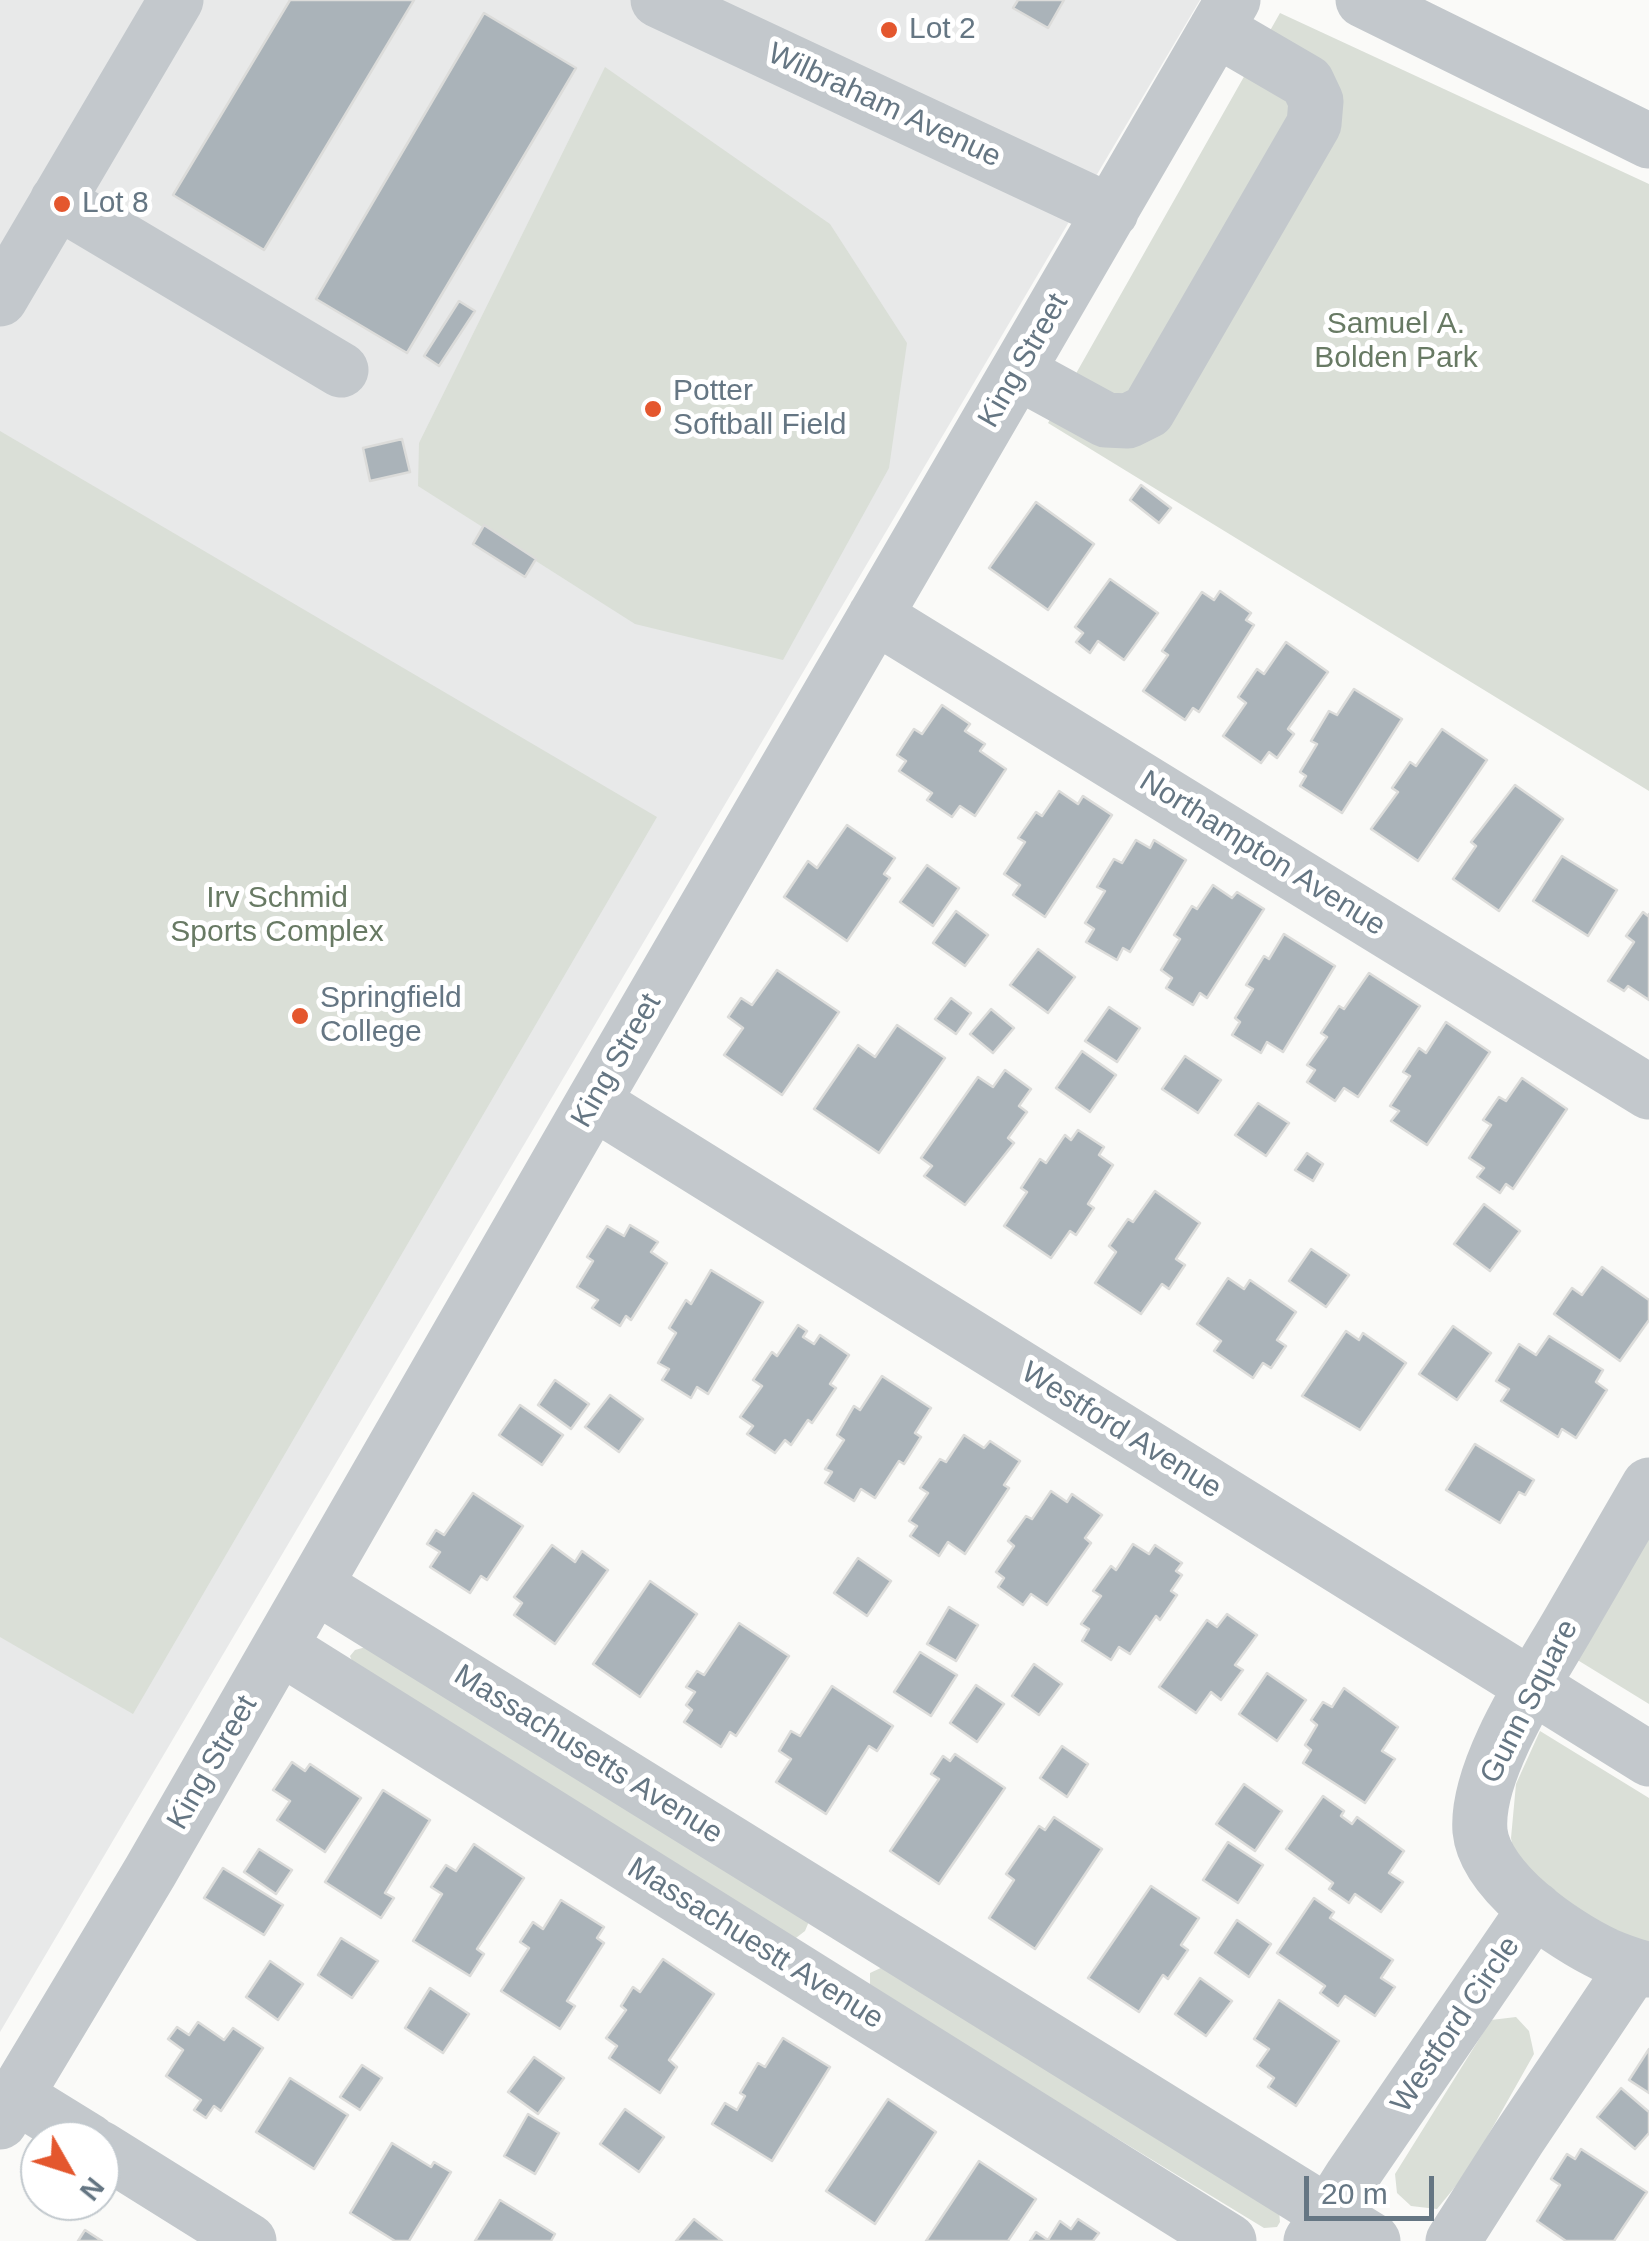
<!DOCTYPE html>
<html>
<head>
<meta charset="utf-8">
<style>
  body { margin:0 }
  #map { position:relative; width:1649px; height:2241px; overflow:hidden; background:#fafaf8; font-family:Helvetica,sans-serif }
  canvas { display:block }
  .north { position:absolute; left:20px; top:2121px; width:100px; height:100px; box-sizing:border-box; background:#fff; border:2px solid #c1c8cd; border-radius:50%; rotate:129deg; font-size:28px; font-weight:700; line-height:40px; text-align:center; color:#657683 }
  .north::after { content:''; display:block; margin:auto; width:35px; height:45px; background:#e4572e; clip-path:polygon(50% 0,100% 100%,50% 72%,0 100%) }
  .scale { position:absolute; left:1304px; top:2176px; width:130px; height:45px; box-sizing:border-box; border:5px solid #657683; border-top:0; padding-left:12px; font-size:30px; line-height:35px; white-space:nowrap; color:#657683; -webkit-text-stroke:8px #fff; paint-order:stroke }
</style>
</head>
<body>
<div id="map">
<canvas width="1649" height="2241"></canvas>
<div class="north">N</div>
<div class="scale">20 m</div>
</div>
<script>
const ctx = document.querySelector('canvas').getContext('2d');
ctx.lineJoin = 'round';
function paint(path, color) { ctx.fillStyle = color; ctx.fill(path, 'evenodd'); }
function stroke(path, color, width, dash) { ctx.strokeStyle = color; ctx.lineWidth = width; ctx.lineCap = dash ? 'butt' : 'round'; ctx.setLineDash(dash || []); ctx.stroke(path); }
function write(font, color, halo, rows, align = 'center') {
  ctx.font = font + ' Helvetica,sans-serif'; ctx.lineWidth = 10; ctx.setLineDash([]); ctx.textBaseline = 'middle'; ctx.strokeStyle = halo; ctx.fillStyle = color; for (const [text, x, y, turn = 0] of rows) {
    ctx.save(); ctx.translate(x, y); ctx.rotate((+turn || 0) * Math.PI / 180); ctx.textAlign = isNaN(turn) ? turn : align; if (halo) ctx.strokeText(text, 0, 0); ctx.fillText(text, 0, 0); ctx.restore();
  }
}
const built = new Path2D(`
  M0 0H1200L0 2032Z`);
const green = new Path2D(`
  M1280 13 1649 184V791L1048 423Z
  M605 67 830 224 907 343 889 468 783 660 635 624 418 486 419 443Z
  M0 431 657 817 133 1714 0 1637Z
  M1649 1531V1704L1571 1656Z
  M366 1647 810 1919 805 1931 792 1941 354 1666 350 1656 355 1650Z
  M1540 1731 1649 1798V1973L1518 1877 1511 1838 1516 1784Z
  M885 1966 1279 2211 1280 2222 1277 2227 1264 2228 870 1988V1973Z
  M1516 2017 1529 2031 1534 2054 1468 2171 1437 2209 1411 2206 1397 2193 1395 2174 1491 2020Z`);
const building = new Path2D(`
  M290 0H414L264 250 173 195Z
  M1018 0H1064L1048 28 1013 8Z
  M484 13 576 68 407 353 316 299Z
  M459 301 475 311 439 366 424 356Z
  M402 439 410 472 370 481 363 448Z
  M1141 485 1171 508 1159 523 1130 500Z
  M1036 502 1094 544 1048 610 989 568Z
  M484 525 536 559 525 577 473 544Z
  M1110 579 1158 613 1124 660 1098 641 1090 653 1076 642 1083 633 1075 627Z
  M1220 591 1251 613 1246 620 1254 625 1199 712 1193 708 1185 720 1143 691 1168 655 1162 651 1202 592 1214 600Z
  M1286 642 1328 672 1288 729 1294 734 1277 758 1269 752 1261 763 1223 736 1246 703 1238 697 1257 669 1264 674Z
  M1354 689 1402 719 1342 813 1300 786 1306 776 1300 772 1317 744 1311 741 1329 711 1337 715Z
  M942 705 970 724 965 731 985 744 980 751 1006 769 975 816 960 806 952 817 927 800 932 793 899 771 906 761 897 755 914 729 922 734Z
  M1442 729 1487 760 1418 861 1371 829 1398 792 1392 788 1410 762 1416 766Z
  M1515 785 1563 819 1499 911 1453 879 1476 846 1471 842Z
  M1059 791 1078 804 1083 796 1112 815 1045 917 1013 895 1020 885 1004 874 1025 842 1018 838 1036 812 1042 816Z
  M847 825 895 858 884 874 890 878 847 941 784 897 808 861 817 868Z
  M1136 840 1150 848 1154 840 1186 860 1130 952 1123 948 1117 960 1086 942 1094 929 1085 923 1105 891 1097 887 1114 859 1122 863Z
  M1562 856 1617 890 1588 936 1533 901Z
  M927 865 959 888 933 926 900 902Z
  M1213 885 1232 898 1237 892 1264 909 1207 998 1200 993 1193 1005 1166 988 1172 978 1161 970 1180 939 1174 935 1192 906 1197 909Z
  M956 911 988 935 965 966 933 943Z
  M1643 912 1648 916 1649 914V1000L1628 986 1624 991 1608 981 1634 942 1626 936Z
  M1284 934 1335 966 1283 1052 1267 1042 1261 1053 1232 1035 1240 1022 1235 1018 1253 989 1246 985 1264 956 1269 959Z
  M1038 949 1075 977 1048 1013 1010 985Z
  M777 970 839 1012 782 1095 724 1055 743 1028 728 1017 741 998 752 1005Z
  M1369 973 1420 1006 1358 1097 1344 1088 1335 1101 1307 1082 1315 1070 1307 1065 1327 1037 1321 1033 1339 1006 1344 1009Z
  M951 998 971 1013 956 1034 935 1019Z
  M1109 1007 1140 1028 1117 1062 1085 1041Z
  M991 1009 1014 1028 993 1053 970 1034Z
  M1446 1022 1490 1052 1427 1145 1391 1121 1399 1111 1390 1106 1410 1076 1403 1072 1419 1048 1426 1053Z
  M897 1025 945 1058 879 1153 814 1109 858 1045 875 1057Z
  M1082 1051 1116 1075 1090 1112 1056 1088Z
  M1185 1056 1221 1080 1198 1113 1162 1089Z
  M1005 1070 1031 1089 1019 1106 1027 1112 1008 1138 1014 1143 965 1205 924 1176 932 1166 921 1158 978 1077 993 1087Z
  M1522 1078 1567 1109 1513 1189 1506 1184 1500 1193 1477 1177 1484 1168 1469 1158 1491 1125 1483 1120 1499 1097 1506 1101Z
  M1258 1103 1289 1123 1266 1156 1235 1135Z
  M1078 1130 1104 1147 1099 1155 1113 1165 1088 1204 1094 1208 1076 1235 1070 1231 1051 1258 1004 1226 1027 1192 1021 1188 1040 1159 1046 1163 1065 1135 1071 1140Z
  M1307 1153 1323 1164 1313 1181 1295 1170Z
  M1155 1191 1200 1223 1176 1259 1185 1265 1169 1289 1162 1284 1141 1314 1095 1283 1116 1252 1109 1246 1128 1219 1133 1222Z
  M1484 1204 1520 1231 1490 1271 1454 1244Z
  M630 1225 658 1242 651 1252 667 1263 631 1320 626 1316 620 1326 592 1308 598 1300 577 1287 593 1261 587 1257 607 1226 624 1236Z
  M1311 1249 1349 1275 1326 1307 1289 1281Z
  M1602 1267 1649 1300V1320L1620 1361 1554 1314 1572 1288 1582 1295Z
  M711 1270 763 1302 708 1394 697 1387 691 1398 662 1380 669 1369 658 1363 676 1333 669 1328 686 1300 691 1304Z
  M1228 1278 1244 1289 1250 1280 1296 1312 1277 1340 1286 1346 1271 1368 1263 1363 1253 1378 1214 1351 1221 1341 1197 1324Z
  M798 1325 807 1331 803 1337 814 1344 820 1335 849 1355 830 1384 836 1388 812 1423 808 1420 791 1445 785 1440 775 1453 747 1434 753 1426 740 1417 762 1386 753 1380 772 1352 777 1356Z
  M1453 1326 1491 1353 1457 1400 1419 1374Z
  M1346 1331 1359 1340 1363 1333 1406 1363 1360 1430 1302 1396Z
  M1549 1336 1603 1370 1596 1382 1607 1390 1576 1438 1562 1429 1558 1437 1501 1401 1509 1389 1496 1381 1519 1344 1536 1355Z
  M882 1376 931 1408 915 1433 921 1437 904 1464 899 1461 875 1498 861 1489 854 1501 825 1483 832 1472 825 1469 844 1440 837 1435 854 1406 860 1410Z
  M555 1380 589 1404 571 1429 538 1405Z
  M610 1395 643 1419 619 1452 585 1427Z
  M520 1405 563 1435 542 1465 499 1435Z
  M964 1435 984 1448 990 1441 1020 1461 1004 1485 1009 1488 965 1554 948 1542 939 1556 910 1536 917 1526 909 1521 928 1493 920 1488 940 1459 946 1462Z
  M1475 1444 1534 1480 1525 1495 1519 1492 1500 1523 1446 1490Z
  M1051 1491 1067 1502 1072 1494 1102 1515 1085 1538 1091 1543 1047 1605 1031 1594 1023 1605 998 1587 1004 1578 996 1572 1014 1546 1008 1541 1026 1516 1032 1519Z
  M473 1493 523 1526 487 1580 481 1576 470 1593 430 1567 440 1552 427 1544 436 1530 444 1535Z
  M1133 1544 1149 1554 1155 1545 1182 1563 1176 1571 1182 1575 1171 1591 1177 1595 1160 1620 1156 1616 1130 1654 1119 1647 1111 1660 1082 1641 1089 1629 1081 1624 1101 1596 1093 1591 1111 1566 1116 1570Z
  M552 1545 575 1562 582 1551 608 1570 555 1644 514 1615 522 1603 514 1597Z
  M858 1558 891 1581 867 1616 834 1593Z
  M650 1581 697 1614 640 1697 593 1664Z
  M949 1607 978 1625 956 1661 927 1644Z
  M1227 1614 1257 1635 1235 1665 1243 1670 1221 1700 1211 1692 1196 1713 1159 1687 1207 1620 1217 1627Z
  M739 1623 789 1656 736 1736 730 1732 721 1747 684 1722 692 1710 686 1705 695 1692 686 1687 697 1671 704 1675Z
  M920 1652 957 1675 931 1716 894 1692Z
  M1034 1664 1062 1684 1039 1715 1012 1696Z
  M1267 1673 1306 1700 1277 1741 1239 1714Z
  M976 1685 1004 1704 977 1742 950 1723Z
  M832 1686 893 1726 877 1751 869 1746 826 1814 776 1782 791 1759 779 1751 791 1731 800 1736Z
  M1344 1688 1398 1727 1382 1751 1395 1759 1365 1803 1303 1763 1311 1750 1305 1745 1317 1725 1311 1720 1323 1702 1332 1707Z
  M1062 1746 1088 1764 1067 1797 1040 1778Z
  M955 1754 1005 1788 939 1884 890 1851 939 1779 931 1774 943 1756 950 1761Z
  M292 1762 305 1771 310 1764 361 1798 325 1852 277 1820 290 1801 273 1790Z
  M1244 1784 1282 1811 1255 1851 1216 1824Z
  M383 1790 430 1820 385 1893 394 1898 381 1918 325 1882Z
  M1323 1796 1344 1811 1341 1816 1352 1824 1357 1817 1404 1851 1389 1873 1403 1882 1381 1912 1355 1894 1349 1903 1329 1889 1333 1883 1286 1849Z
  M1054 1817 1102 1849 1035 1949 989 1918 1014 1880 1006 1874 1039 1826 1045 1830Z
  M1228 1842 1263 1865 1238 1903 1203 1880Z
  M474 1844 524 1878 477 1949 484 1954 470 1976 413 1941 442 1894 431 1887 446 1865 456 1871Z
  M259 1849 292 1870 276 1894 244 1872Z
  M223 1868 283 1905 264 1935 204 1898Z
  M1151 1886 1199 1918 1181 1945 1188 1950 1168 1979 1163 1975 1139 2012 1088 1978Z
  M1314 1898 1334 1912 1330 1918 1393 1960 1381 1978 1395 1987 1375 2016 1345 1996 1338 2006 1320 1993 1325 1986 1277 1953Z
  M561 1900 604 1927 597 1938 604 1943 567 2001 575 2006 560 2029 501 1991 529 1948 520 1942 533 1922 543 1929Z
  M1237 1920 1271 1944 1249 1977 1215 1953Z
  M341 1938 378 1961 352 1998 318 1975Z
  M663 1959 714 1994 669 2060 677 2067 660 2093 609 2058 617 2046 606 2038 626 2010 621 2006 633 1987 640 1992Z
  M270 1961 303 1984 278 2020 246 1997Z
  M1200 1978 1232 2001 1206 2036 1175 2014Z
  M430 1988 469 2014 443 2053 405 2028Z
  M1279 2000 1339 2041 1296 2106 1268 2087 1274 2078 1257 2066 1269 2049 1254 2039Z
  M198 2022 224 2040 233 2028 263 2048 221 2111 214 2106 206 2118 194 2110 201 2100 166 2076 183 2050 168 2039 177 2027 189 2035Z
  M783 2038 830 2067 772 2161 712 2124 725 2103 737 2110 745 2096 740 2093 758 2063 765 2067Z
  M1649 2049V2093L1629 2080Z
  M534 2057 564 2078 538 2114 508 2092Z
  M362 2065 382 2078 360 2110 340 2097Z
  M290 2078 348 2115 314 2169 256 2132Z
  M1621 2088 1649 2112V2133L1635 2149 1597 2117Z
  M888 2099 936 2132 875 2224 826 2191Z
  M625 2109 664 2137 639 2172 600 2144Z
  M528 2114 559 2133 535 2174 504 2156Z
  M392 2143 431 2167 434 2162 451 2172 409 2241H395L350 2213Z
  M1581 2149 1647 2192 1614 2241H1566L1537 2221 1560 2185 1551 2179 1567 2154 1575 2159Z
  M979 2161 1036 2199 1008 2241H926Z
  M500 2200 555 2234 551 2241H475Z
  M694 2219 722 2241H676Z
  M1078 2219 1099 2233 1093 2241H1030L1036 2232 1048 2240 1060 2221 1071 2229Z
  M85 2230 102 2241H78Z`);
const minor = new Path2D(`
  M658 0 1111 212
  M1363 0 1649 141
  M57 201 341 370
  M0 299 176 0
  M1018 372 1106 420 1128 421 1148 411 1314 124 1316 101 1307 82 1216 29
  M875 616 1649 1092
  M593 1102 1649 1759
  M1649 1485C1622 1531 1596 1577 1569 1623 1539 1675 1475 1770 1480 1831 1485 1881 1563 1935 1606 1955 1620 1961 1635 1966 1649 1970
  M316 1586 1373 2241
  M280 1647 1229 2241
  M16 2096 89 2141
  M0 2122 150 1872 593 1102 1233 0
  M100 2148 249 2241
  M1311 2241 1352 2176 1535 1909
  M1453 2241 1518 2139 1634 1966`);
const markers = [
  [889,30,10,"#e4572e"],
  [62,204,10,"#e4572e"],
  [653,409,10,"#e4572e"],
  [300,1016,10,"#e4572e"]
];
const poiNames = [
  ["Lot 2",909,30],
  ["Lot 8",82,204],
  ["Potter",673,392],
  ["Softball Field",673,426],
  ["Springfield",320,999],
  ["College",320,1033]
];
const streetNames = [
  ["Wilbraham Avenue",884,106,25],
  ["King Street",1024,361,-60],
  ["Northampton Avenue",1262,854,32],
  ["King Street",617,1061,-60],
  ["Westford Avenue",1121,1431,32],
  ["Gunn Square",1530,1702,-63],
  ["Massachusetts Avenue",588,1755,32],
  ["King Street",213,1763,-60],
  ["Massachuestt Avenue",755,1944,32],
  ["Westford Circle",1456,2025,-56]
];
const parkNames = [
  ["Samuel A.",1396,325],
  ["Bolden Park",1396,359],
  ["Irv Schmid",277,899],
  ["Sports Complex",277,933]
];
paint(built, '#e8e9e9');
paint(green, '#dadfd7');
paint(building, '#aab3b9');
stroke(building, '#dcdcda', 2.5);
stroke(minor, '#c3c8cc', 55);
for (const [x, y, r, color] of markers) { const dot = new Path2D(); dot.arc(x, y, r, 0, 2 * Math.PI); ctx.fillStyle = color; ctx.fill(dot); stroke(dot, '#fff', 4); }
write('30px', '#657683', '#fff', poiNames, 'left');
write('30px', '#657683', '#fff', streetNames);
write('30px', '#687a64', '#fff', parkNames);
</script>
</body>
</html>
